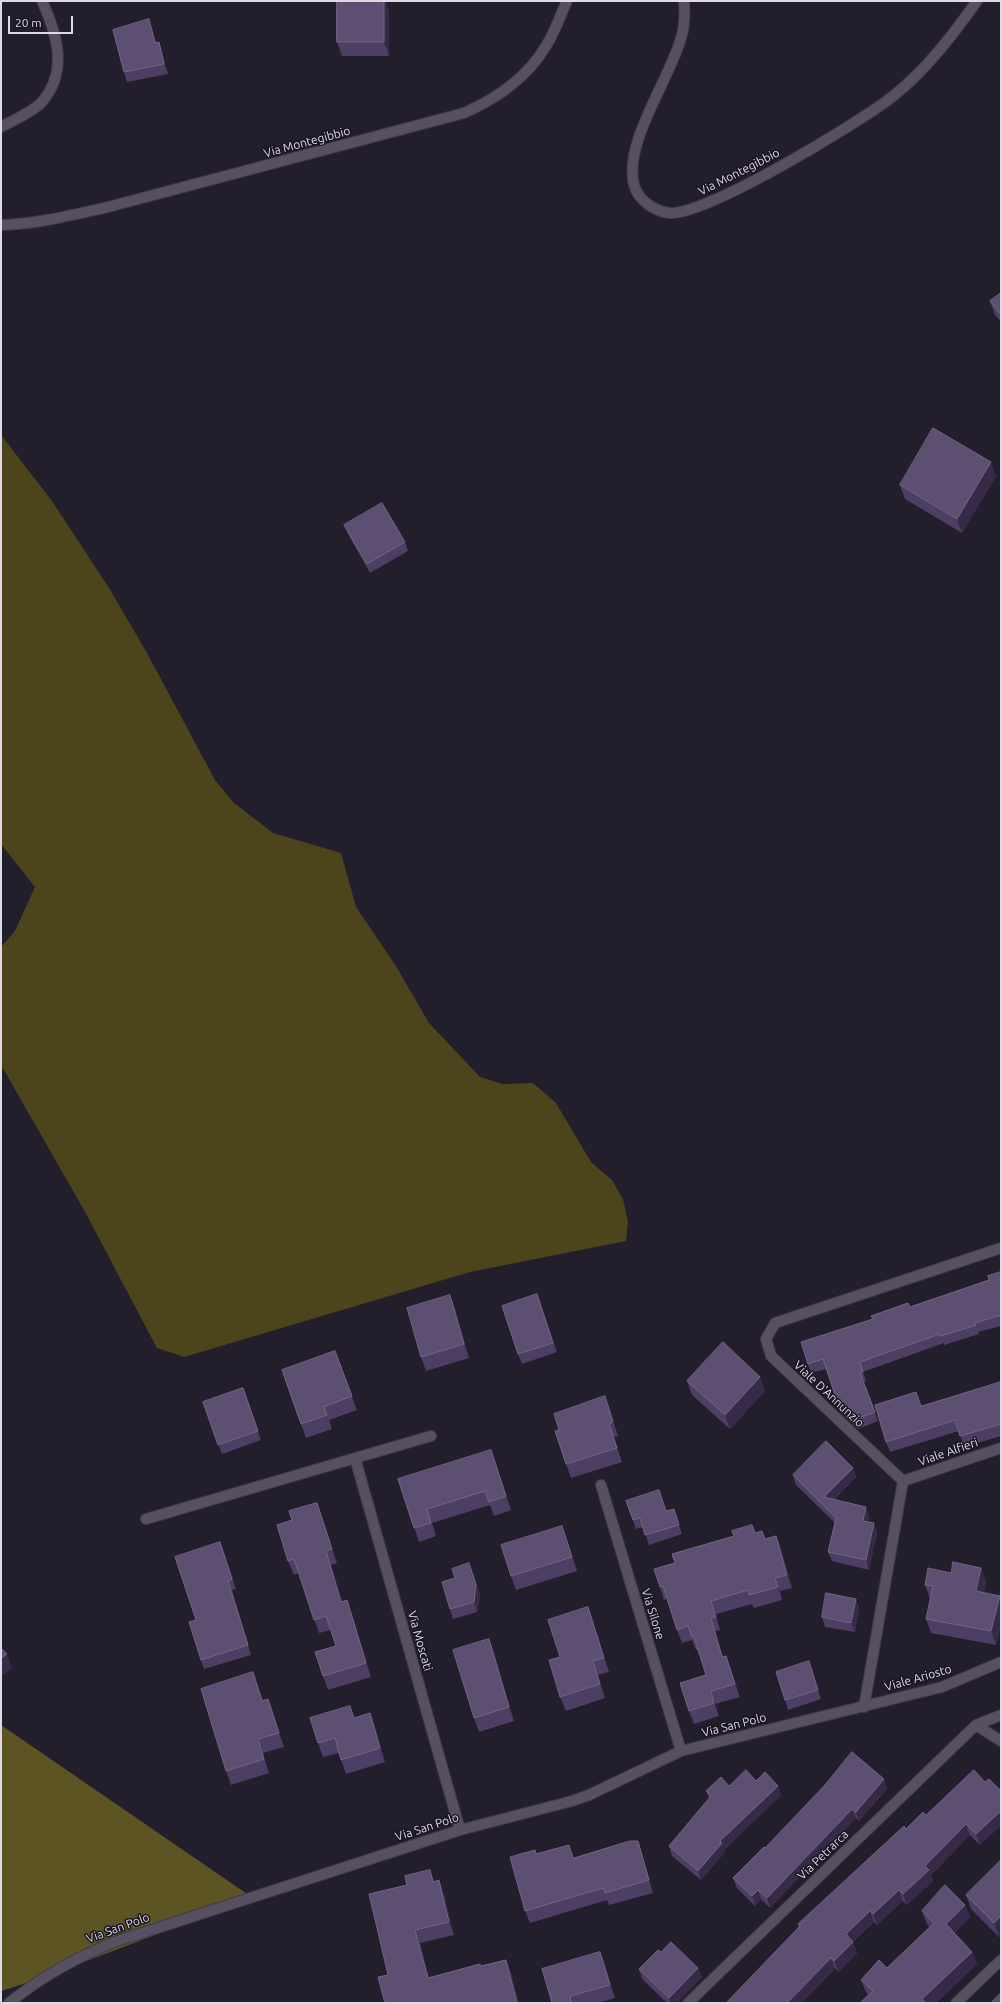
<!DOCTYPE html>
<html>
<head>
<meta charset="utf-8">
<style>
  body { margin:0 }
  #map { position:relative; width:1002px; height:2004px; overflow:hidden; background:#231e2c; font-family:Ubuntu,sans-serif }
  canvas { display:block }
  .frame { position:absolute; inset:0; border:2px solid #dfdbe6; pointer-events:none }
  .scale { position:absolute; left:8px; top:16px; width:65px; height:18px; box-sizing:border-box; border:2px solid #dfdbe6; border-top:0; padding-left:5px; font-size:12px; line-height:14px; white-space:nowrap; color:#dfdbe6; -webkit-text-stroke:3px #1a1523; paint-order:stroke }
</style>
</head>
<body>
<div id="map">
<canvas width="1002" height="2004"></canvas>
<div class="frame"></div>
<div class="scale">20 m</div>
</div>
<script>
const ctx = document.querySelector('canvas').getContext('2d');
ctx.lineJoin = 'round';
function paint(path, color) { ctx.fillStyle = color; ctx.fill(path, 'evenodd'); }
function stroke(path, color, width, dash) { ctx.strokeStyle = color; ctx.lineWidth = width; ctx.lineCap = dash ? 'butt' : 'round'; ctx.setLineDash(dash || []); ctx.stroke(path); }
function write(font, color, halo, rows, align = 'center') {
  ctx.font = font + ' Ubuntu,sans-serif'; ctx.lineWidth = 3; ctx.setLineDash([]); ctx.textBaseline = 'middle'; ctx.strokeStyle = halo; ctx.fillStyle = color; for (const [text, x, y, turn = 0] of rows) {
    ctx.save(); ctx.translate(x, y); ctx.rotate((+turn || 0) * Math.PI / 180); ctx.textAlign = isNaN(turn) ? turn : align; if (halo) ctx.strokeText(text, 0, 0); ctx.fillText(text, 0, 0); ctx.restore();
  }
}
const green = new Path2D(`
  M1 435 52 501 109 588 147 653 215 780 234 803 273 833 341 853 356 907 396 966 429 1023 480 1077 502 1084 533 1083 556 1103 591 1162 612 1180 623 1199 628 1222 626 1241 470 1272 184 1357 157 1348 84 1210 1 1065V947L15 931 35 887 1 844Z`);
const forest = new Path2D(`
  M1 1725 253 1898 36 1980 1 1991Z`);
const minor = new Path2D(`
  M355 1458 460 1830
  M903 1481 1001 1448
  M601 1485 681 1751
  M146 1519 431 1436
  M864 1707 903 1481 771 1356 766 1339 775 1323 1001 1248
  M976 1725 1001 1741
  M9 2003C44 1975 74 1959 114 1942L460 1830 572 1801 589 1795 681 1751 942 1687 1001 1662
  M688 2003 976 1725 1001 1715
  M956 2003 1001 1960`);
const secondary = new Path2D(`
  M684 1C685 14 685 26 681 38 670 79 623 143 634 185 638 200 654 211 669 213 704 217 860 122 892 97 926 70 952 36 977 1
  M1 127C13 120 31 113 41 103 69 72 57 34 42 1
  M1 225C38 224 72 215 108 207L464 113C498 98 527 78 546 46 555 32 560 16 567 1`);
const wall = new Path2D(`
  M389 11V56H342L337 42Z
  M152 29 156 42H159L162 52 168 74 127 82 124 72Z
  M1001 293V322L995 315 990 301Z
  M996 476 962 533 905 499 900 485Z
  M344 525 405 542 408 551 370 573 348 534Z
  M1001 1272V1326L978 1332 979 1334 944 1345V1343L863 1372 866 1381 864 1382 878 1421 858 1429 841 1413 826 1369 811 1373 808 1364 873 1319 989 1280Z
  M537 1294 557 1352 522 1364 518 1354Z
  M450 1295 455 1309 469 1358 426 1371 421 1357Z
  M335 1351 357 1410 329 1420 332 1429 306 1438 282 1370Z
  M760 1377 765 1391 730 1429 692 1395 687 1381Z
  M1001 1382V1436L964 1447 959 1431 890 1452 886 1442 921 1406Z
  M243 1388 261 1440 222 1454 203 1402Z
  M610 1410 618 1436 614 1437 622 1462 571 1478 566 1464Z
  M496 1464 511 1510 494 1516 490 1505 432 1523 436 1536 419 1542 398 1479Z
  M853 1468 856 1477 834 1500 869 1516 868 1522 874 1523 877 1533 869 1570 832 1561 828 1552 835 1523 796 1485 793 1475Z
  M659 1490 666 1511 677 1519 682 1534 649 1545 643 1527 636 1529 633 1520Z
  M317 1503 337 1563 331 1565 342 1601 352 1614 371 1677 328 1690 323 1676 336 1646 331 1630 319 1633 299 1573 294 1575 288 1561 292 1520Z
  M752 1525 755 1533 765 1539 776 1536 781 1549 792 1588 780 1591 782 1600 754 1608 752 1604 716 1614 720 1630 715 1631 723 1657 726 1656 740 1697 715 1704 719 1716 694 1724 689 1711 706 1675 698 1650H696L692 1640 682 1643 677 1630 667 1599 664 1600 660 1587 675 1563 734 1536Z
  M567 1540 577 1571 516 1590 511 1576Z
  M220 1542 236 1589 232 1590 251 1655 204 1669 201 1660Z
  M981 1568 986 1582 984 1593 1000 1596 1001 1599V1626L996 1645 931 1633 926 1619 930 1599 925 1585 951 1573Z
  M473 1573 480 1595 477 1612 453 1619 450 1609Z
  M856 1599 859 1608 855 1632 825 1627 822 1617Z
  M588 1607 609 1672 598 1675 605 1698 566 1711 560 1697V1657Z
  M489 1639 494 1653 514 1721 479 1732 474 1718Z
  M812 1671 821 1699 788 1710 785 1700Z
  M258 1686 263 1700 268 1699 284 1747 263 1753 269 1773 231 1785 226 1771Z
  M370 1713 375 1727 385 1762 346 1774 339 1753 323 1757 318 1743 354 1718Z
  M974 1770 980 1845 970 1835 931 1875 933 1881 907 1905 903 1901 877 1925 874 1922 853 1942 857 1953 838 1972 799 1927 798 1924 906 1829 926 1815Z
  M884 1779 887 1789 859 1821 856 1818 770 1908 761 1899 755 1906 737 1888 733 1878Z
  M756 1781 781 1795 724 1850 725 1852 701 1880 672 1856 669 1846 709 1798 706 1791Z
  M638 1841 642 1854 653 1893 609 1905 607 1900 530 1923 525 1911 535 1850 537 1854 573 1858Z
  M1001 1860V1935L999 1937 971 1909 966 1895Z
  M430 1870 434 1881 444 1894 454 1935 420 1943 429 1978 481 1966 506 1960 511 1973 519 2003H385L388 1975 407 1885Z
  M965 1905 970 1917 954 1933 972 1952 977 1964 936 2003H860L868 1995 866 1992 861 1980 887 1968 930 1927 927 1924 922 1911Z
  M600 1952 605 1965 615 1998 598 2003H552Z
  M661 1952 698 1968 702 1977 677 2003H667L642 1979 639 1969Z`);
const shadedWall = new Path2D(`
  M384 1H386L389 11V56L384 42Z
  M149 19 152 29 159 52 155 43Z
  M159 42 162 52 168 74 164 64Z
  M991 462 996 476 962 533 957 519Z
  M450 1295 455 1309 469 1358 464 1344Z
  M760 1377 765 1391 730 1429 725 1415Z
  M605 1396 610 1410 618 1436 613 1422Z
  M609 1424 614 1437 622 1462 617 1448Z
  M491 1450 496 1464 511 1510 506 1496Z
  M853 1468 856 1477 827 1507 824 1497Z
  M317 1503 322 1517 337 1563 332 1549Z
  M866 1507 869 1516 866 1530 863 1521Z
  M874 1523 877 1533 869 1570 866 1560Z
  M562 1526 567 1540 577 1571 572 1557Z
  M776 1536 781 1549 792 1588 787 1575Z
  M326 1551 331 1565 347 1616 341 1602Z
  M469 1563 480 1595 477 1612 474 1602Z
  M981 1568 986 1582 981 1605 976 1591Z
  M775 1578 780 1591 782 1600 778 1587Z
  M228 1581 232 1590 251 1655 248 1645Z
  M1000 1596 1001 1599V1626L996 1645 991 1631Z
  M856 1599 859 1608 855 1632 851 1623Z
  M347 1600 352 1614 371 1677 366 1663Z
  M711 1601 716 1614 720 1630 716 1617Z
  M588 1607 593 1621 609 1672 604 1658Z
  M711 1618 727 1670 722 1657Z
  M489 1639 494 1653 514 1721 509 1707Z
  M7 1654 12 1668 1 1677V1659Z
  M726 1656 731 1669 740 1697 735 1684Z
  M593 1661 598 1675 605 1698 600 1684Z
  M253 1672 258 1686 267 1715 262 1701Z
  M711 1691 715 1704 719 1716 714 1703Z
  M268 1699 273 1713 284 1747 279 1733Z
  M370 1713 375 1727 385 1762 380 1748Z
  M258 1739 263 1753 269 1773 264 1759Z
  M884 1779 887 1789 859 1821 856 1812Z
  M778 1786 781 1795 724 1850 725 1852 701 1880 698 1871 720 1841Z
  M852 1809 856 1818 770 1908 767 1898Z
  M1001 1811V1826L980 1845 976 1834Z
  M966 1824 970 1835 931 1875 933 1881 907 1905 903 1894 925 1866Z
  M638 1841 642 1854 653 1893 649 1880Z
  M439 1880 444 1894 454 1935 449 1922Z
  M758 1890 761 1899 755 1906 752 1896Z
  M899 1890 903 1901 877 1925 873 1914Z
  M965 1905 970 1917 950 1937 946 1924Z
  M870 1911 874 1922 853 1942 857 1953 838 1972 834 1961 846 1934Z
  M1001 1916V1935L999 1937 994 1923Z
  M415 1930 420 1943 433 1992 428 1978Z
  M600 1952 605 1965 615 1998 610 1985Z
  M972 1952 977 1964 936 2003H923L922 1999Z
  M831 1958 835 1969 802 2003H787Z
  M506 1960 511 1973 519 2003H517Z
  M698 1968 702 1977 677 2003H670L669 1998Z`);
const building = new Path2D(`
  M337 1H384V42H337Z
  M149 19 155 43 159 42 164 64 124 72 113 30Z
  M1001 293V315L990 301Z
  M933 428 991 462 957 519 900 485Z
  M382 503 405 542 367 564 344 525Z
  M1001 1272V1315L975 1323 976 1325 941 1336 940 1334 860 1362 863 1372 860 1373 875 1412 854 1420 838 1404 823 1359 808 1364 801 1342 873 1319 871 1316 908 1303 910 1307 989 1280 988 1276Z
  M537 1294 553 1343 518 1354 502 1306Z
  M450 1295 464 1344 421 1357 407 1308Z
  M723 1342 760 1377 725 1415 687 1381Z
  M335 1351 352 1396 324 1407 327 1415 301 1424 282 1370Z
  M1001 1382V1424L960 1436 955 1420 886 1442 875 1405 916 1392 921 1406Z
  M243 1388 258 1431 218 1445 203 1402Z
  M605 1396 613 1422 609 1424 617 1448 566 1464 555 1431 559 1430 554 1414Z
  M826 1441 853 1468 824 1497 866 1507 863 1521 874 1523 866 1560 828 1552 836 1518 793 1475Z
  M491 1450 506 1496 489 1502 485 1491 427 1509 431 1523 414 1528 398 1479Z
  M659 1490 666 1511 674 1509 679 1525 645 1535 640 1518 633 1520 626 1501Z
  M317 1503 332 1549 326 1551 341 1602 347 1600 366 1663 323 1676 315 1652 336 1646 326 1616 314 1620 294 1559 288 1561 277 1525 292 1520 289 1511Z
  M752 1525 755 1533 762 1531 765 1539 776 1536 787 1575 775 1578 778 1587 749 1595 748 1590 711 1601 716 1617 711 1618 722 1657 726 1656 735 1684 711 1691 714 1703 689 1711 680 1683 706 1675 694 1637H692L688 1626 677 1630 663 1586 660 1587 654 1569 675 1563 672 1554 734 1536 732 1531Z
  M562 1526 572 1557 511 1576 501 1545Z
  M220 1542 232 1579 228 1581 248 1645 201 1660 189 1622 196 1620 175 1557Z
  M953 1562 981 1568 976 1591 1000 1596 991 1631 926 1619 933 1586 925 1585 928 1568 951 1573Z
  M469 1563 476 1585 474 1602 450 1609 442 1582 455 1578 452 1569Z
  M826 1593 856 1599 851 1623 822 1617Z
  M588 1607 604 1658 593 1661 600 1684 560 1697 549 1660 560 1657 548 1620Z
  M489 1639 509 1707 474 1718 453 1650Z
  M1 1648 7 1654 1 1659Z
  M809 1661 818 1690 785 1700 776 1672Z
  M253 1672 262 1701 268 1699 279 1733 258 1739 264 1759 226 1771 201 1689Z
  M350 1706 354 1718 370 1713 380 1748 341 1760 335 1738 318 1743 310 1718Z
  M852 1752 884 1779 856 1812 852 1809 767 1898 758 1890 752 1896 733 1878 764 1847 765 1848 825 1785Z
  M746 1770 756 1781 765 1772 778 1786 720 1841 722 1843 698 1871 669 1846 711 1796 706 1791 721 1777 729 1786Z
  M974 1770 985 1782 989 1779 1001 1791V1811L976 1834 966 1824 925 1866 929 1870 903 1894 899 1890 873 1914 870 1911 846 1934 853 1942 834 1961 831 1958 787 2003H726L800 1926 798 1924 904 1826 906 1829 923 1812 926 1815Z
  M630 1841H638L649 1880 605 1893 603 1888 525 1911 510 1857 535 1850 536 1854 569 1845 573 1858Z
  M1001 1860V1916L994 1923 966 1895Z
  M430 1870 433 1882 439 1880 449 1922 415 1930 428 1978 480 1964 481 1966 506 1960 517 2003H385L378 1977 388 1975 369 1894 407 1885 405 1876Z
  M945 1885 965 1905 946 1924 972 1952 922 1999 925 2002 924 2003H860L873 1991 861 1980 879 1960 887 1968 934 1923 922 1911Z
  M671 1942 698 1968 669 1998 639 1969 658 1950 661 1952Z
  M600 1952 610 1985 570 1996 571 2003H552L542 1969Z
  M1001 1993V2003H991Z`);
const streetNames = [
  ["Via Montegibbio",307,142,-15],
  ["Via Montegibbio",739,172,-27],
  ["Viale D'Annunzio",829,1394,43],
  ["Viale Alfieri",948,1452,-19],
  ["Via Silone",653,1614,73],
  ["Via Moscati",420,1641,74],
  ["Viale Ariosto",918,1678,-16],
  ["Via San Polo",734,1725,-14],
  ["Via San Polo",427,1827,-18],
  ["Via Petrarca",823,1855,-44],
  ["Via San Polo",118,1928,-20]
];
paint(green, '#4c451c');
paint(forest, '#5c5423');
stroke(minor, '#3f3b47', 12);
stroke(secondary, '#3f3b47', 12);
stroke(minor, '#565061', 10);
stroke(secondary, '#565061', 10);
paint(wall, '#4d3e64');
paint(shadedWall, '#362a48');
paint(building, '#5d4f72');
stroke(building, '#716584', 1);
write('12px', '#dfdbe6', '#1a1523', streetNames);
</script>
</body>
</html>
